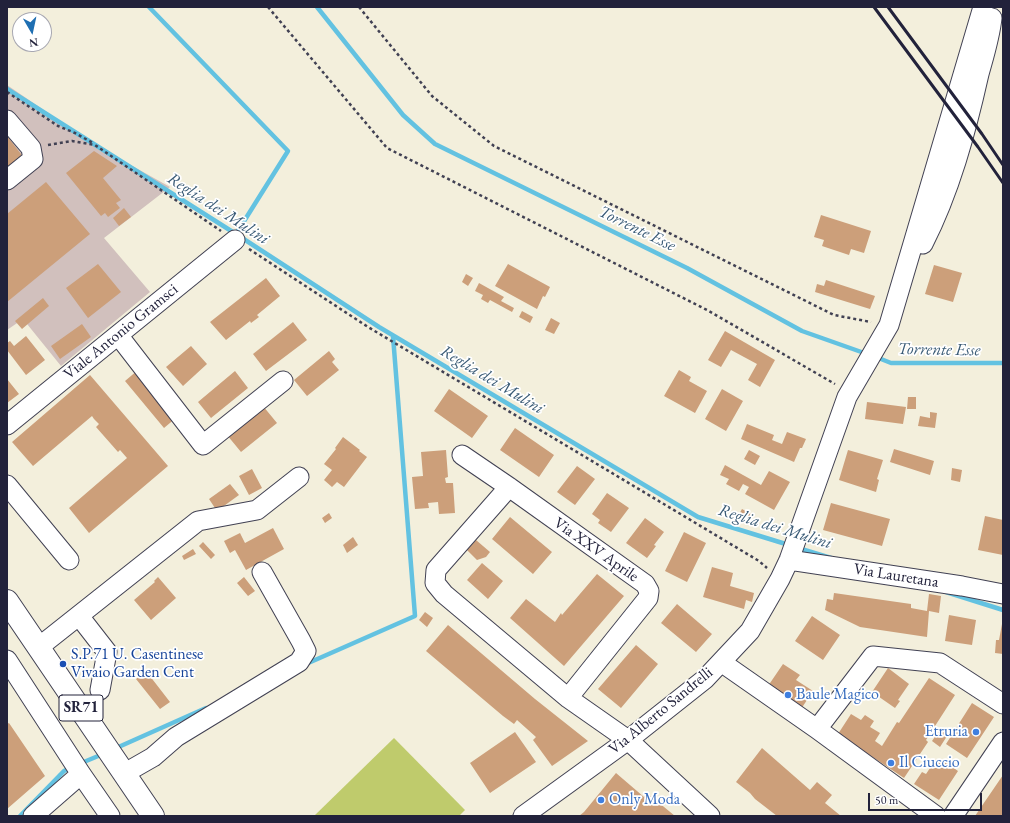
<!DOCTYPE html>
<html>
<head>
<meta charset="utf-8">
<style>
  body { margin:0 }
  #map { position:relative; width:1010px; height:823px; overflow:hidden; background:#f3efdc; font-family:"EB Garamond",serif }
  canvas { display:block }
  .frame { position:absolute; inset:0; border:8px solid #22223b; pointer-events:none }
  .north { position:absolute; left:12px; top:12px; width:40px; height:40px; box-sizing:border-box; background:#fff; border:1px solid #a7a7b1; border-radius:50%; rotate:171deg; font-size:11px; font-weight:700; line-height:16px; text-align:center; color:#22223b }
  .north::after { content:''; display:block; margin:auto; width:14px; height:18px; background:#1f6fb2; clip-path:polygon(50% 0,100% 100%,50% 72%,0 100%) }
  .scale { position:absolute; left:868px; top:793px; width:114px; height:18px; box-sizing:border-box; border:2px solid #22223b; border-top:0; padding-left:5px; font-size:12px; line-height:14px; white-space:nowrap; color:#22223b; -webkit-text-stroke:3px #fff; paint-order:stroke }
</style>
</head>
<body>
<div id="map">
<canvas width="1010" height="823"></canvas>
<div class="frame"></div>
<div class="north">N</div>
<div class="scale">50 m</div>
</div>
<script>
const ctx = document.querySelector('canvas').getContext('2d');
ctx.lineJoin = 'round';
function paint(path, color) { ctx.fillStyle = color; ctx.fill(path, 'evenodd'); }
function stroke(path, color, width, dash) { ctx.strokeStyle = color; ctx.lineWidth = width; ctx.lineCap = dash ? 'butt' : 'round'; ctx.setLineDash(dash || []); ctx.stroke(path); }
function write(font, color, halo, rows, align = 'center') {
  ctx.font = font + ' "EB Garamond",serif'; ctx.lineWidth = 3.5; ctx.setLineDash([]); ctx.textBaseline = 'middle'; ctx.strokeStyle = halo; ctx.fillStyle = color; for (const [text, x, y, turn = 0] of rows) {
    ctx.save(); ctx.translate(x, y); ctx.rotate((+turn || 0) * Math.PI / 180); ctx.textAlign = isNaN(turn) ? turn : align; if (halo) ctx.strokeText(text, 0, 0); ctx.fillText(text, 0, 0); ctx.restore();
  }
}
const industrial = new Path2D(`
  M7 85 95 145 170 187 104 238 150 292 61 366 23 319 7 330Z`);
const green = new Path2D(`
  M394 738 465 810 459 816H314Z`);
const stream = new Path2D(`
  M149 7 288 151 236 234
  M317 7 403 115 435 144 687 268 802 331 867 354
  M7 89 236 234 379 327 698 517 789 545
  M876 357 891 363H1003
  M798 548 831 558
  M946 592 1003 610
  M306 664 415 616 393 336
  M114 749 206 708
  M79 764 103 754
  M20 816 64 771 72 767`);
const building = new Path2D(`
  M7 136 24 158 8 169 7 167Z
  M94 151 117 166 103 178 121 200 116 203 120 208 108 217 105 213 101 216 66 173Z
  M46 182 90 234 7 302V214Z
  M124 208 131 217 119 226 113 218Z
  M821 215 871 231 864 253 851 249 849 255 822 246 824 240 814 237Z
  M98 264 121 292 88 318 66 288Z
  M508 264 550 287 545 297 543 296 537 309 495 286Z
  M934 265 962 273 953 302 925 294Z
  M466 274 473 278 468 286 462 282Z
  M266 278 280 296 257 315 259 317 251 323 250 321 226 340 210 322Z
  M826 280 875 296 870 309 815 292 817 284 824 286Z
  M479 283 504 297 501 301 514 308 512 312 490 300 488 303 481 299 483 295 475 291Z
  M43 298 49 306 22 329 15 321Z
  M522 311 533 317 530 323 519 317Z
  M551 318 560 323 554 334 545 330Z
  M293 322 307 340 266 371 253 354Z
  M82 324 91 337 60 359 51 346Z
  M725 331 775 360 760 387 748 380 757 364 731 350 721 367 708 360Z
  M26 336 45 360 26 375 7 350V343L10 341 14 346Z
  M191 346 207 364 183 386 166 367Z
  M329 351 335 359 332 362 339 370 307 396 294 380Z
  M138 370 177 417 164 428 125 381Z
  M679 370 691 377 689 381 707 391 695 413 664 396Z
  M235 371 248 388 211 418 198 402Z
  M90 375 168 466 89 533 69 508 127 458 120 450 118 452 96 427 99 424 94 419 92 416 33 466 12 442Z
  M7 379 19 394 7 403Z
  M449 389 488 416 472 438 434 411Z
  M722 389 743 401 726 431 705 419Z
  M908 397H916V409H907Z
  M867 402 906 407 903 424 865 419Z
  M263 406 277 423 241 452 227 435Z
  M930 412 937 413 935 428 918 426 920 416 930 418Z
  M747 424 774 435 772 440 782 444 787 432 806 439 802 448H800L794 462 741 439Z
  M515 428 554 455 539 477 500 450Z
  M343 437 360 450 359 451 367 457 344 487 337 482 332 487 324 480 332 470 324 464 336 449 335 448Z
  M894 449 934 461 930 475 890 462Z
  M446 450 448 477 445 478 446 483H453L455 513 439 514 438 502 428 503 429 508 415 509 412 477 423 476 421 452Z
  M749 450 760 456 755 465 744 459Z
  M848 450 883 460 877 479 879 480 876 492 839 480Z
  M725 465 761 485 769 471 790 482 774 510 745 494 749 487 743 484 739 491 726 484 729 479 720 475Z
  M577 466 595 479 575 505 557 492Z
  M952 468 962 470 960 482 951 480Z
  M252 469 262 488 249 495 239 476Z
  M230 484 239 495 217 511 209 499Z
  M607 493 629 508 611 532 598 523 600 520 592 514Z
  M831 503 890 519 882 546 823 530Z
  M742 509 751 514 746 523 737 518Z
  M329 513 332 518 325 523 322 518Z
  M985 516 1003 520V555L978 550Z
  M510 517 552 552 533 574 492 539Z
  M645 518 664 532 654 545 656 546 647 558 626 543Z
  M273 528 284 549 246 570 235 550 230 553 224 541 240 533 245 543Z
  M684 532 706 543 687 582 665 571Z
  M353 537 358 545 347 553 343 545Z
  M476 540 490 552 486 557 477 560 467 550Z
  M203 542 215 555 211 559 199 546Z
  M193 549 196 554 184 560 182 556Z
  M482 563 503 581 488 599 467 580Z
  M712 567 733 573 730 586 754 593 752 602 746 600 744 609 703 597Z
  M597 574 624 596 564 666 510 618 526 599 555 622 561 613 562 615Z
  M158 577 176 598 151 620 134 600 155 582 154 581Z
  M244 577 255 591 248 596 237 583Z
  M834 593 911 604V608L927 611 929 594 941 596 939 613 929 611 927 637 860 627 825 610 827 599 833 600Z
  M677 604 712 634 696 652 661 623Z
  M425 612 433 618 427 627 419 620Z
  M949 615 976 620 972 645 945 641Z
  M812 616 840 635 823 660 795 641Z
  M1002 624H1003V654L995 653 996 640H999Z
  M448 625 535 699 588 741 552 766 533 740 536 737 517 720 514 724 503 716 426 651Z
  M636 645 658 664 621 708 598 689Z
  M783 664 800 675 796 680 813 691 801 709 768 686Z
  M888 668 909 684 898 700 900 701 895 708 872 692Z
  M146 671 170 702 160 709 136 679Z
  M929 678 955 695 926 740 928 742 904 778 838 734 851 714 861 720 865 715 874 721 870 727 880 733 875 741 882 746 897 722 899 723Z
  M972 703 994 717 967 758 946 744Z
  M9 723 45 776 7 809V724Z
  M941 728 949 733 940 747 932 741Z
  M515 732 536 762 490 793 470 763Z
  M762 748 810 790 817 782 832 795 825 803 841 816H777L755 799 750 793 736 782Z
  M936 759 944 764 945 762 958 771 939 800 914 784 922 772 926 774Z
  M616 773 644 797 647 793 675 816H579L584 812Z
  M1003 775V816H975Z`);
const path = new Path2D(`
  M268 7 387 148 707 310 835 384
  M359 7 432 96 494 146 834 315 871 322
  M7 92 58 126 75 133 93 143
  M48 145 72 141 95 145 221 231
  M249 249 368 327 759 561 767 568`);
const minor = new Path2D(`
  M7 120 31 148 33 159 7 180
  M923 244C950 191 966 132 979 74 984 56 990 37 992 18
  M118 335 203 445 283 381
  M7 425 235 240
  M462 455 509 487 645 584 649 591 648 598 568 698
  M7 485 69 560
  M509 487 436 570 435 583 444 594 568 698 628 740 710 816
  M789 560 962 586 1003 594
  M79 616 107 652 100 690
  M39 647 198 521 257 510 299 477
  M7 660 81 774 110 816
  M721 662 817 729 936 816
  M817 729 873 656 940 663 1003 704
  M125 773 153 757 176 737 299 662 306 651 301 641 262 572
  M33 816 81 774
  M523 816 628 740 705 679 750 631 780 579 789 560 847 397 889 325 983 7
  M953 816 1003 742`);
const major = new Path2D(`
  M7 601 153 816`);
const rail = new Path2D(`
  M874 7 978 147 1003 183
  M888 7 982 134 1003 165`);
const markers = [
  [63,664,4,"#1a4fb4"],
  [788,695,4,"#3f7fe0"],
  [976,732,4,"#3f7fe0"],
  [891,763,4,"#3f7fe0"],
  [601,800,4,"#3f7fe0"]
];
const shields = [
  [81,708,44]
];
const shieldNames = [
  ["SR71",81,708]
];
const streetNames = [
  ["Viale Antonio Gramsci",121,332,-39],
  ["Via XXV Aprile",596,550,35],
  ["Via Lauretana",896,576,9],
  ["Via Alberto Sandrelli",661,711,-39]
];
const transitNames = [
  ["S.P.71 U. Casentinese",71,655],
  ["Vivaio Garden Cent",71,673]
];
const shopNames = [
  ["Baule Magico",796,695],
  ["Etruria",968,732,"right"],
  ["Il Ciuccio",899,763],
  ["Only Moda",609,800]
];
const waterNames = [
  ["Reglia dei Mulini",218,209,33],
  ["Torrente Esse",637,229,26],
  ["Torrente Esse",939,350,1],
  ["Reglia dei Mulini",492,380,31],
  ["Reglia dei Mulini",775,527,17]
];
paint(industrial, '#d1c0bd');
paint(green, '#bfcb6c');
stroke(stream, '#63c2e1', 4.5);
paint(building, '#cc9f7a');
stroke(minor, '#414153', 21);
stroke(major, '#414153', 24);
stroke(path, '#414153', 2.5, [3, 3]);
stroke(minor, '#fff', 19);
stroke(major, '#fff', 22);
stroke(rail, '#22223b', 3);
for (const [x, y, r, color] of markers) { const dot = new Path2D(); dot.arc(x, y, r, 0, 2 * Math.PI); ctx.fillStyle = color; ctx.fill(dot); stroke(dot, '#fff', 1.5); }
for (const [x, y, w] of shields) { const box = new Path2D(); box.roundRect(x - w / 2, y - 13, w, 26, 3); ctx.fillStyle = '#fff'; ctx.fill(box); stroke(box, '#22223b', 1); }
write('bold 15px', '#22223b', null, shieldNames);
write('16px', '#22223b', '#fff', streetNames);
write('16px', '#164399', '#fff', transitNames, 'left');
write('16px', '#366cbe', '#fff', shopNames, 'left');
write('italic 17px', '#395a75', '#fff', waterNames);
</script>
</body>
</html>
